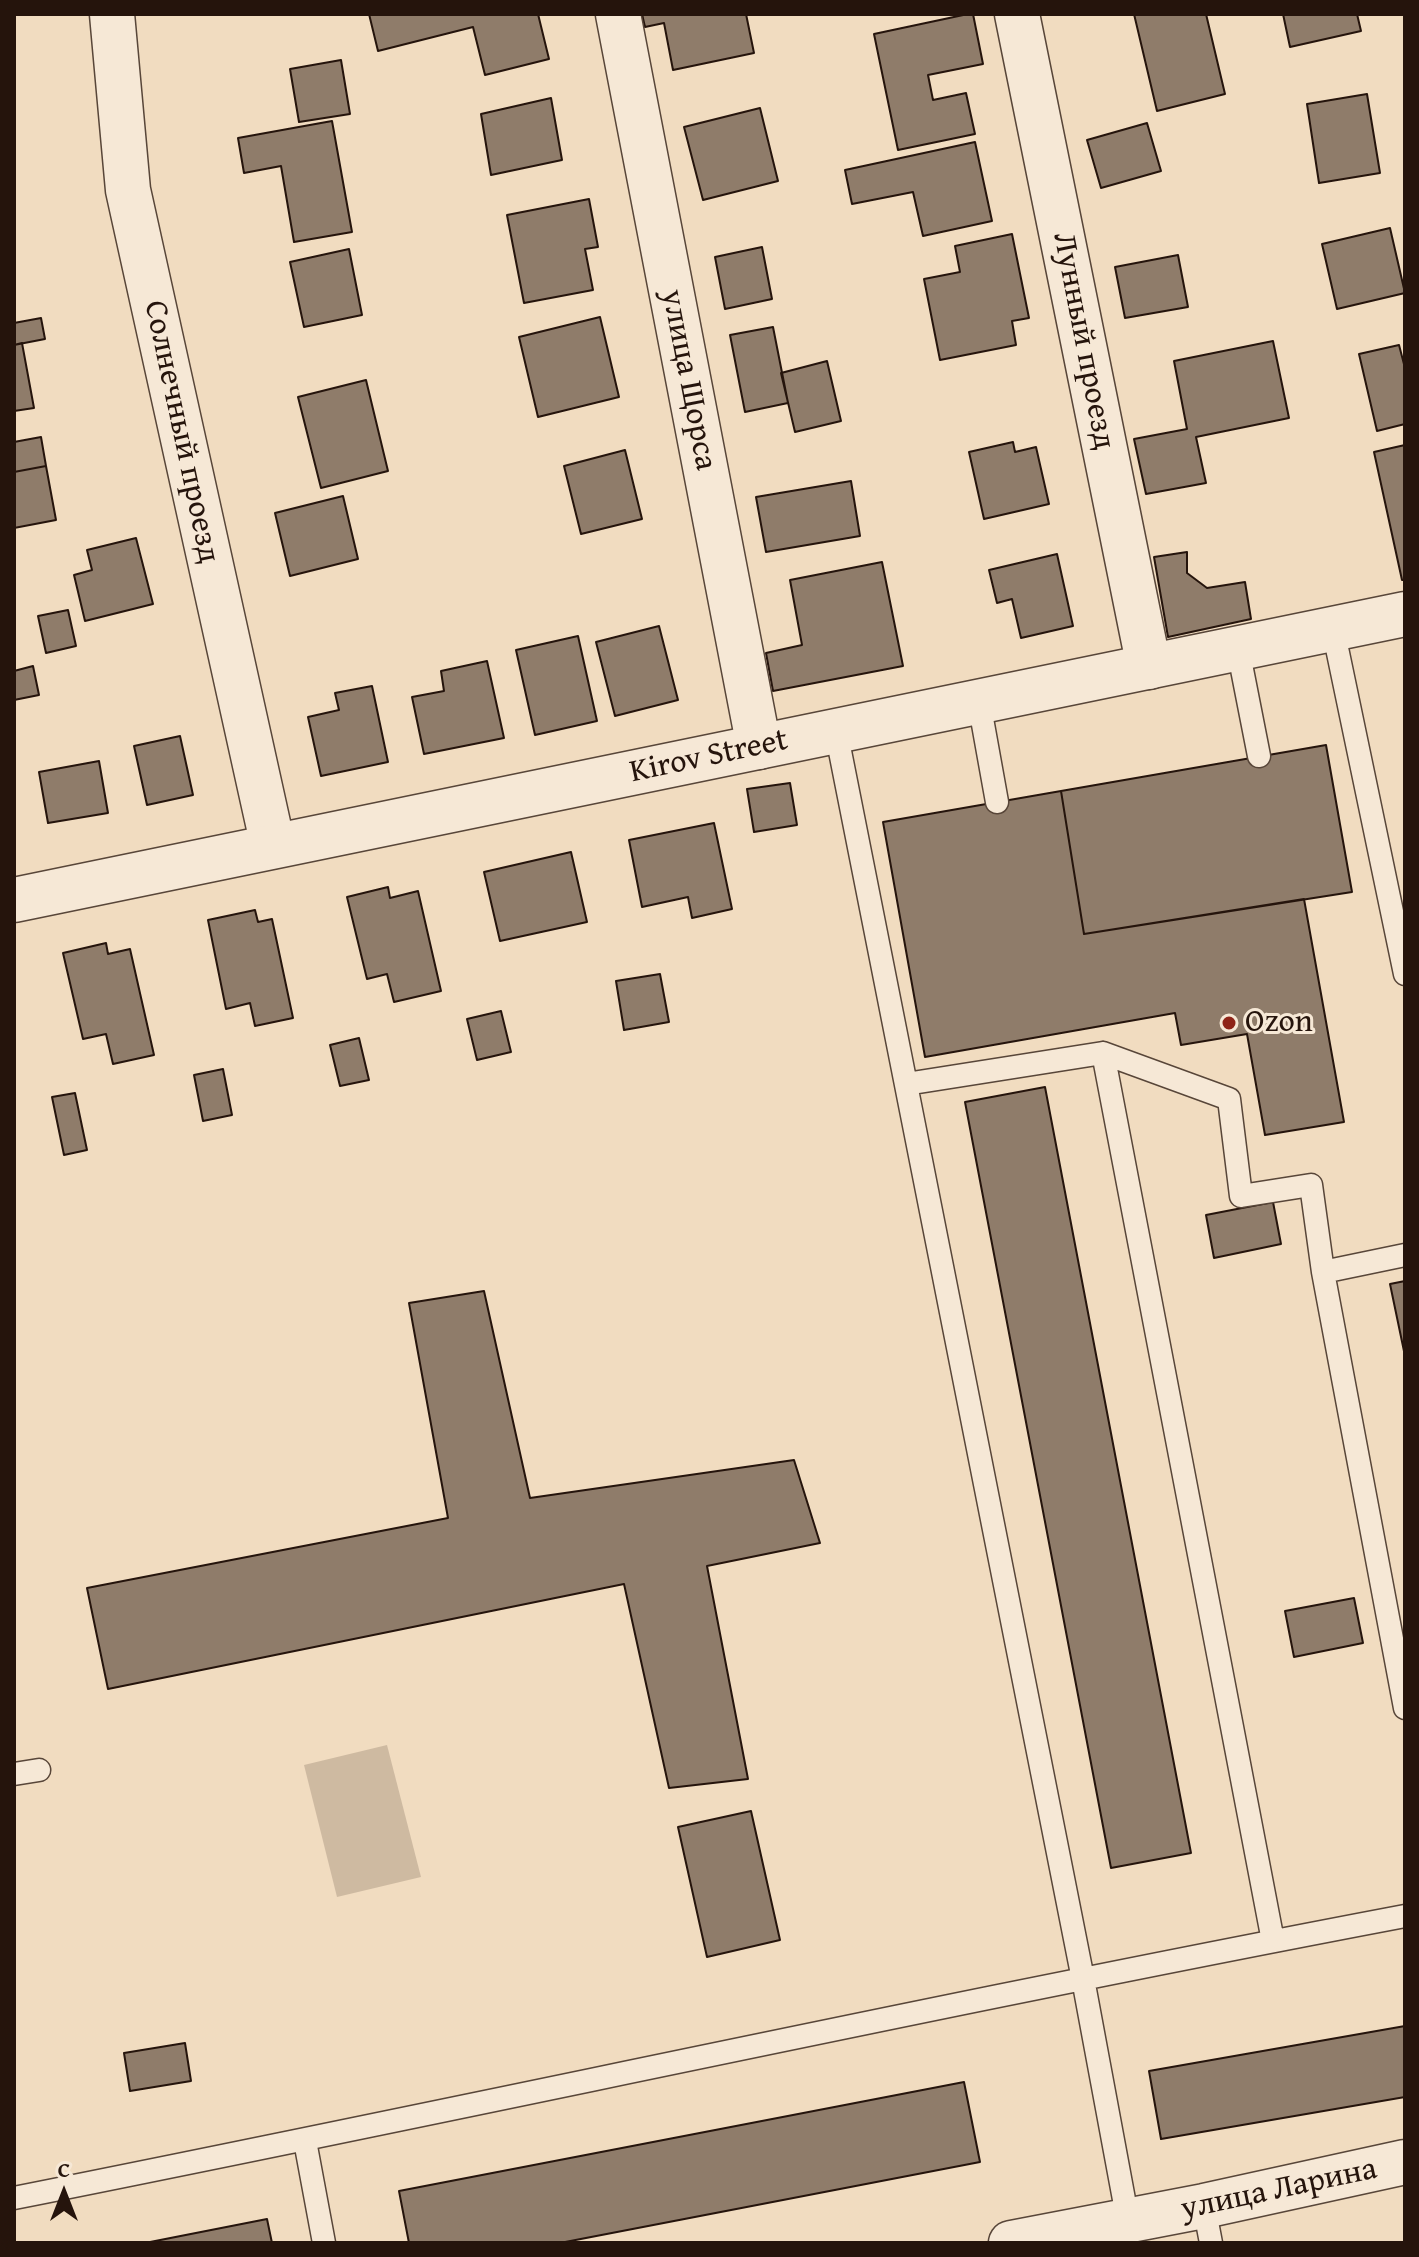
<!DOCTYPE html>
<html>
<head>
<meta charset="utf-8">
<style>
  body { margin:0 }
  #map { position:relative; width:1419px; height:2257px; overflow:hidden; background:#f1dcc0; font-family:"Gentium Book Plus",serif }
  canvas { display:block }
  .frame { position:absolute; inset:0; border:16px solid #25140c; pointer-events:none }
  .north { position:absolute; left:24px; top:2153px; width:80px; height:80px; -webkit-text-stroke:6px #f6e8d6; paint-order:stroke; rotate:0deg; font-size:22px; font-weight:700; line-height:32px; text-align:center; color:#25140c }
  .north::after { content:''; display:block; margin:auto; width:28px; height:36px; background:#25140c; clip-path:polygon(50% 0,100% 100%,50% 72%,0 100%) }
</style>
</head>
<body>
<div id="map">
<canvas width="1419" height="2257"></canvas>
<div class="frame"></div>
<div class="north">С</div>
</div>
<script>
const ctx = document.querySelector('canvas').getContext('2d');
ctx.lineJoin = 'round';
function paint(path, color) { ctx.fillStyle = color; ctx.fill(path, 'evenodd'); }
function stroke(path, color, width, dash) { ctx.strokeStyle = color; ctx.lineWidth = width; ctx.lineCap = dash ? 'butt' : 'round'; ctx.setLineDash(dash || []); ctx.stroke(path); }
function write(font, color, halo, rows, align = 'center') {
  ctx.font = font + ' "Gentium Book Plus",serif'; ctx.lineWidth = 6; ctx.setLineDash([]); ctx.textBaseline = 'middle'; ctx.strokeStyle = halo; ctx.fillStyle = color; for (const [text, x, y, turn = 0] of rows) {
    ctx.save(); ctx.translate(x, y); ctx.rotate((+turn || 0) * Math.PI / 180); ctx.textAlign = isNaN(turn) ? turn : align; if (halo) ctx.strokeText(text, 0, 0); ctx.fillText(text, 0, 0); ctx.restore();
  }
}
const green = new Path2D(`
  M387 1745 421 1877 337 1897 304 1765Z`);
const building = new Path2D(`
  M369 14H538L549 59 485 75 473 27 378 51Z
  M642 14H746L754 53 673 70 664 23 645 27Z
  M968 14H973L983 64 928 75 933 100 966 93 975 134 898 150 874 34Z
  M1134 14H1206L1225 94 1157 111Z
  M1283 14H1357L1361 31 1290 47Z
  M341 60 350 114 299 122 290 69Z
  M1367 94 1380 173 1319 183 1307 104Z
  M551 98 562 160 491 175 481 114Z
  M760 108 778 181 703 200 684 127Z
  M332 121 352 232 294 242 281 166 244 173 238 138Z
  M1147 123 1161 171 1101 188 1087 140Z
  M975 142 992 221 923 236 913 192 852 204 845 170Z
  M589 199 598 247 585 249 593 290 524 303 507 215Z
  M1390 228 1405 293 1337 309 1322 244Z
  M1012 234 1029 318 1012 321 1016 345 940 360 924 279 960 272 955 246Z
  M762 247 772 299 725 309 715 257Z
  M349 249 362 315 304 327 290 262Z
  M1178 255 1188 307 1125 318 1115 267Z
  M600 317 619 397 538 417 519 337Z
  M41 318 45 339 14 345V323Z
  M773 327 788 403 745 412 730 335Z
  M1273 341 1289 418 1196 437 1206 483 1146 494 1134 439 1187 429 1174 361Z
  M22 343 34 408 14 411V345Z
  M1399 345 1405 368V424L1377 431 1359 354Z
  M827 361 841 421 795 432 781 373Z
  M366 380 388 471 321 488 298 397Z
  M41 437 46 466 14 472V442Z
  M1013 442 1015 452 1036 447 1049 504 984 519 969 452Z
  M1405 445V580H1402L1374 452Z
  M625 450 642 519 581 534 564 466Z
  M46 466 56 520 14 528V472Z
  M851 481 860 536 766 552 756 497Z
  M343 496 358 559 290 576 275 513Z
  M136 538 153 604 85 621 74 575 92 570 87 550Z
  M1187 552V573L1207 588 1245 582 1251 619 1168 637 1154 557Z
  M1057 554 1073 626 1021 638 1012 599 997 603 989 570Z
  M882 562 903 666 773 691 766 653 802 645 790 580Z
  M68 610 76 646 46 653 38 616Z
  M659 626 678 700 615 716 596 642Z
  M578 636 597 721 535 735 516 650Z
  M487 661 504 738 424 754 412 697 444 691 441 671Z
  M33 666 39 695 14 700V671Z
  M372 686 388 762 321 776 308 717 339 710 335 693Z
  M180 736 193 795 147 805 134 746Z
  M1326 745 1352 892 1084 934 1061 791Z
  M99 761 108 813 48 823 39 772Z
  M790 783 797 825 754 832 747 789Z
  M1061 791 1084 934 1304 899 1344 1122 1265 1135 1247 1034 1181 1045 1175 1013 925 1057 883 822Z
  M714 823 732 909 692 918 688 897 642 907 629 840Z
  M571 852 587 922 500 941 484 872Z
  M388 887 390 898 418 891 441 991 394 1002 387 974 367 979 347 897Z
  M255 910 258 922 272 919 293 1018 255 1026 250 1003 226 1009 208 920Z
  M106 943 108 954 130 949 154 1055 113 1064 106 1034 83 1039 63 953Z
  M660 974 669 1022 624 1030 616 981Z
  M501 1011 511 1052 477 1060 467 1019Z
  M359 1038 369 1080 340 1086 330 1045Z
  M223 1069 232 1115 203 1121 194 1075Z
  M1045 1087 1191 1853 1111 1868 965 1102Z
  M75 1093 87 1150 64 1155 52 1097Z
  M1273 1202 1281 1244 1214 1258 1206 1215Z
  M1405 1281V1356L1390 1284Z
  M484 1291 530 1498 794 1460 820 1543 707 1566 748 1779 669 1788 624 1584 108 1689 87 1588 448 1518 409 1303Z
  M1354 1598 1363 1643 1294 1657 1285 1611Z
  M751 1811 780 1940 707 1957 678 1827Z
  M1405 2026V2097L1161 2139 1149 2071Z
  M185 2043 191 2081 130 2091 124 2053Z
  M964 2082 980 2162 560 2243H409L399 2191Z
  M267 2219 272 2243H145Z`);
const service = new Path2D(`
  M1333 629 1405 974
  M1238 649 1259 756
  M979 702 997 802
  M836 731 1083 1979 1128 2221
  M1103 1053 1273 1941
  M906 1084 1103 1053 1229 1099 1241 1196 1311 1185 1323 1272 1405 1708
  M1323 1272 1405 1255
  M14 1774 39 1770
  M305 2141 324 2243
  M14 2198C478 2106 940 2004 1405 1916
  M1204 2206 1211 2243`);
const minor = new Path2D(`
  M112 14 128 190 273 846
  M618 14 759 747
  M1017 14 1149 667
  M1011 2243 1204 2206 1405 2162`);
const tertiary = new Path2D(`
  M14 900 1405 614`);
const markers = [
  [1229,1023,8,"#8f2418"]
];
const streetNames = [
  ["Лунный проезд",1083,341,79],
  ["улица Щорса",688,380,79],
  ["Солнечный проезд",181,432,78],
  ["Kirov Street",709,757,-12],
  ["улица Ларина",1279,2190,-12]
];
const poiNames = [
  ["Ozon",1245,1023]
];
paint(green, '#cebaa1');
paint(building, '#8f7c6a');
stroke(building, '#25140c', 2);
stroke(service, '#584639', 25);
stroke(minor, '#584639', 47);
stroke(tertiary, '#584639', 47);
stroke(service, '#f6e8d6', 22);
stroke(minor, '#f6e8d6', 44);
stroke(tertiary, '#f6e8d6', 44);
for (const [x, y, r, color] of markers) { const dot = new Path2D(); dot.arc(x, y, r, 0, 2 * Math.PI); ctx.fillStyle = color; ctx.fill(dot); stroke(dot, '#f6e8d6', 3); }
write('32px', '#25140c', '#f6e8d6', streetNames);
write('32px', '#25140c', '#f6e8d6', poiNames, 'left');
</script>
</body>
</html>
